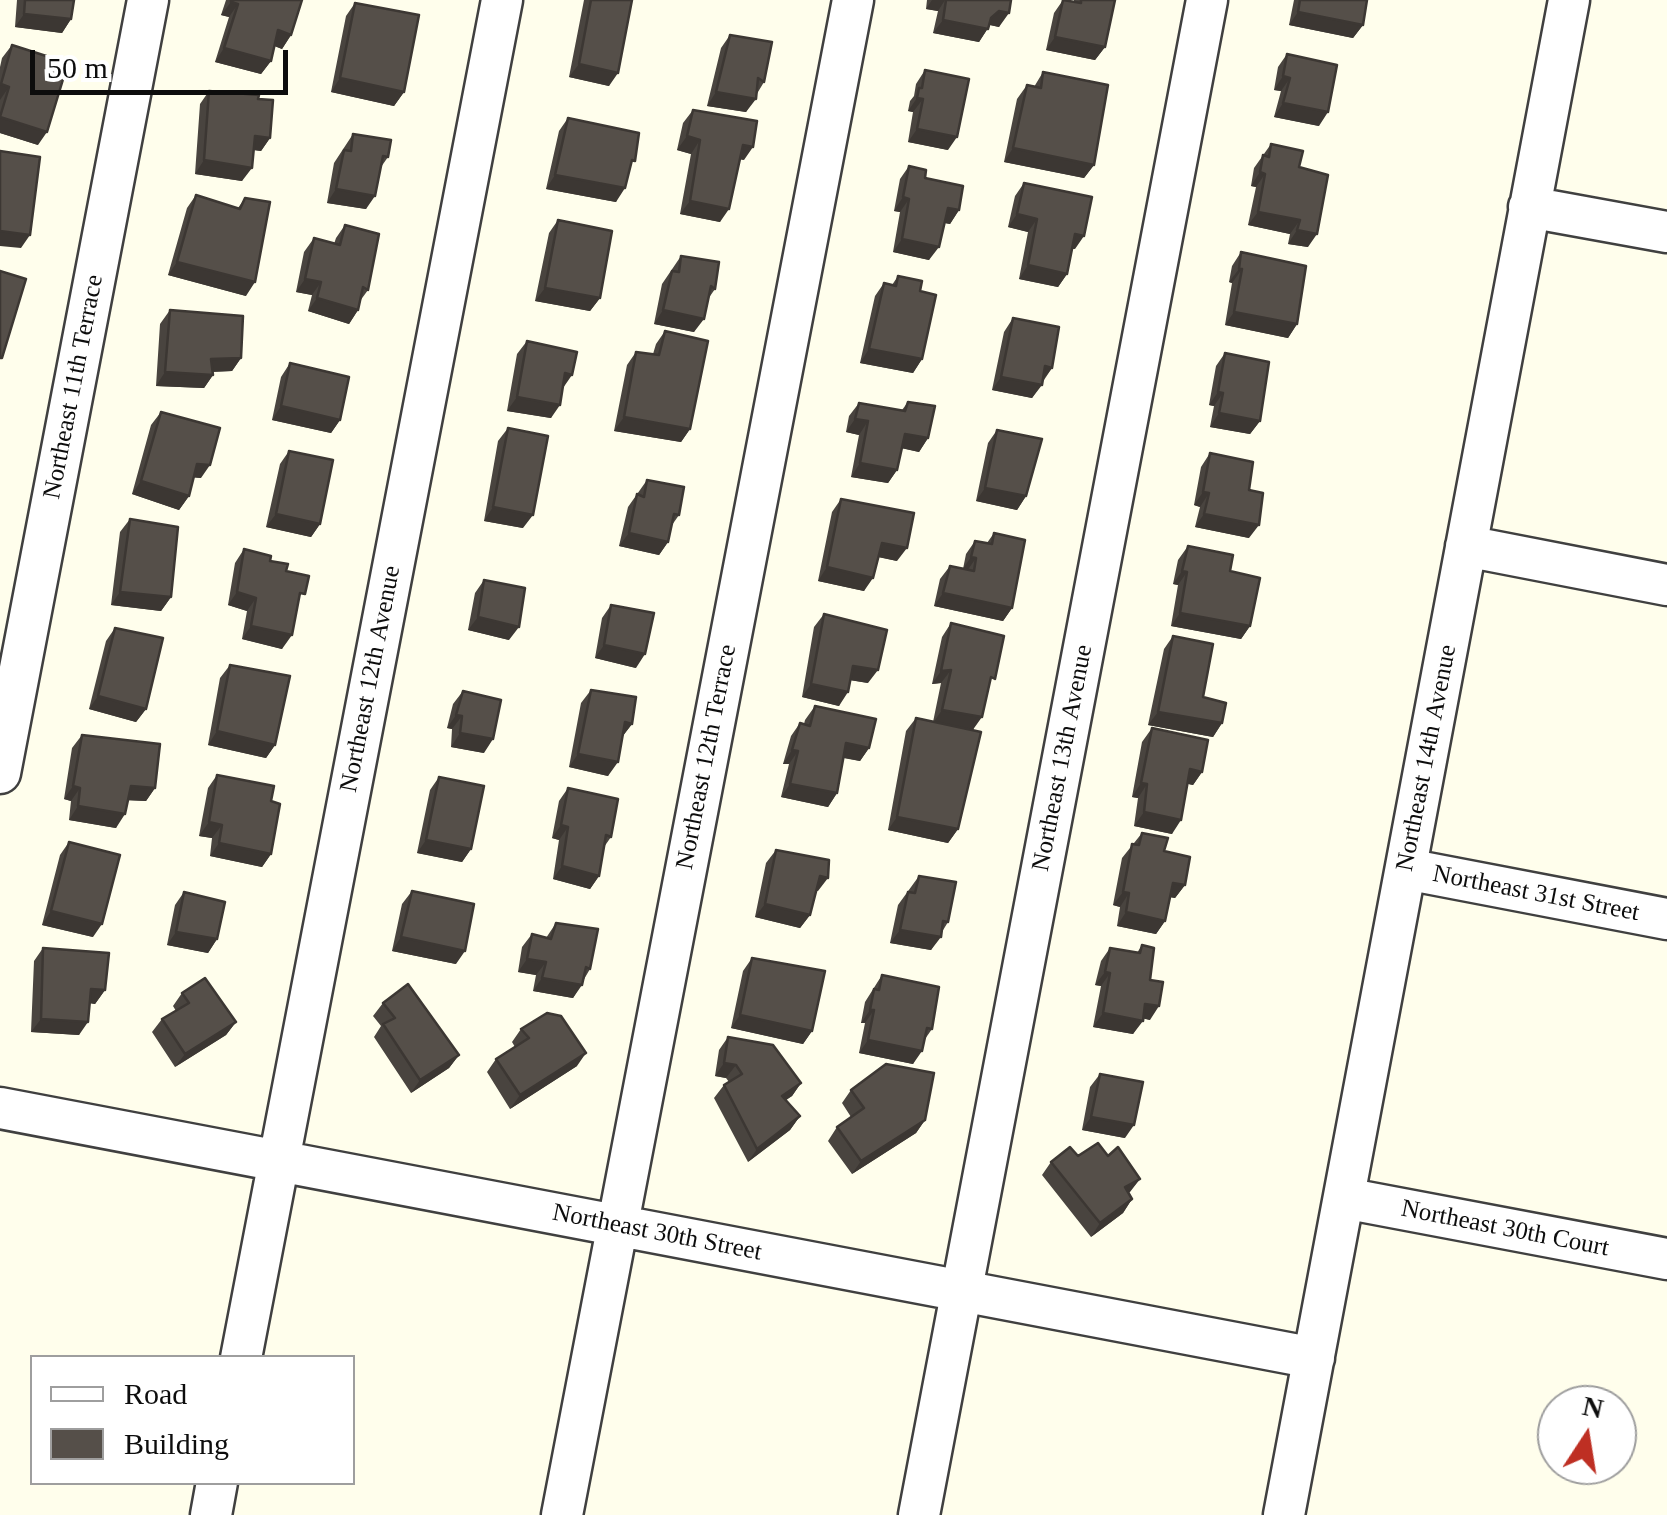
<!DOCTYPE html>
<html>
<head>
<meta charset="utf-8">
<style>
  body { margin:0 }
  #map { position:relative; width:1667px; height:1515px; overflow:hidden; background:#fffeec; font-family:"Times New Roman",serif }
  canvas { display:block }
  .legend { position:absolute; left:30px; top:1355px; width:325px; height:130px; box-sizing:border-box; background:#fff; border:2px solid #9e9e9e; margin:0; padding:12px 18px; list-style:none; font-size:30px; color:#0d0d0d }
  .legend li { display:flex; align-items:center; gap:20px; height:50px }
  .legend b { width:50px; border:2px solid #9e9e9e }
  .north { position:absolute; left:1537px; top:1385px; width:100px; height:100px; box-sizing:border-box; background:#fff; border:2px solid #9e9e9e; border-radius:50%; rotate:12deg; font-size:28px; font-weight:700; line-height:40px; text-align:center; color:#0d0d0d }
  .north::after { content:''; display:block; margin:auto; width:35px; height:45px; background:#be2f23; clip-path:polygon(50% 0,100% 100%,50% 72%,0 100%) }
  .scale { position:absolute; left:30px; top:50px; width:258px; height:45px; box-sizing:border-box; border:5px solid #0d0d0d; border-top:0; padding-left:12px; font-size:30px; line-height:35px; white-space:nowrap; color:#0d0d0d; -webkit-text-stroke:8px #fff; paint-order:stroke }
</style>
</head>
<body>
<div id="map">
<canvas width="1667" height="1515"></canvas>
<ul class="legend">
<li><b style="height:12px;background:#fff"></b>Road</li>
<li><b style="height:28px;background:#554f49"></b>Building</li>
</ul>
<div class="north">N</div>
<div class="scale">50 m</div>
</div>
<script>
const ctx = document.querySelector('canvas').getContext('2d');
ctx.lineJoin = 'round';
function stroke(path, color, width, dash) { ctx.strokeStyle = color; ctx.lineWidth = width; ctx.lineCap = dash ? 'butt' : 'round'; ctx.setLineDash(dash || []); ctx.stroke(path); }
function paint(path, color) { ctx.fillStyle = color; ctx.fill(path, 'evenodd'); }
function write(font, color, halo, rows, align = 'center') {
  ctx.font = font + ' "Times New Roman",serif'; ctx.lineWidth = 10; ctx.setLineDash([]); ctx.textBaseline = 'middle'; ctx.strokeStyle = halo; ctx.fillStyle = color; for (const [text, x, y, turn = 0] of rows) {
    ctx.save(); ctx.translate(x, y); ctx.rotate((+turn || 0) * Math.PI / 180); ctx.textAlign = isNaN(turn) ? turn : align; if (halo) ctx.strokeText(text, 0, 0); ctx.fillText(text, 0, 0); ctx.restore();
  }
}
const minor = new Path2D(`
  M1529 207 1667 232
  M1466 546 1667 585
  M0 773 148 0
  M1406 869 1667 919
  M0 1108 1314 1358
  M1344 1198 1667 1259
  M241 1358 502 0
  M211 1515 217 1482
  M562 1515 853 0
  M919 1515 1207 0
  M1284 1515 1569 0`);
const wall = new Path2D(`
  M17 0H74L71 19 62 33 15 27Z
  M226 0H302L291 35 282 49 274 46 271 61 261 74 215 62 229 17 221 15Z
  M584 0H632L609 86 569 77Z
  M927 0H1011L999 27 990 25 979 42 933 33 938 11 926 9Z
  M1063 0 1074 2V0H1115L1105 47 1095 60 1046 50 1054 13Z
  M1294 0H1367L1363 25 1353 38 1289 25Z
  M355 3 404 92 394 106 331 92 346 16Z
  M730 35 764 82 746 112 707 106 721 48Z
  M12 45 38 145 0 133V67L2 58Z
  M1287 54 1319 126 1274 117 1281 91 1274 90 1278 67Z
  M925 70 948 150 908 142 913 112 908 111 910 101 914 96 916 84Z
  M1043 72 1094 165 1084 178 1004 162 1017 99 1027 85 1034 87Z
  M209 91 258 99 270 138 261 151 254 150 242 181 195 174 200 104Z
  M693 110 744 160 740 159 720 222 680 214 691 154 677 150 683 123Z
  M568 118 630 167 616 202 546 189 559 131Z
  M353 134 388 157 381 167 366 209 327 203 334 163Z
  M1271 144 1299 167 1308 247 1288 244 1290 234 1248 225 1256 187 1251 186 1254 168Z
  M909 166 925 178 959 210 950 224 945 223 929 260 893 252 900 212 894 211 900 179Z
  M1024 183 1075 249H1072L1067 274 1058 287 1019 279 1028 232 1008 227 1015 196Z
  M196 195 238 208 245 198 246 296 168 275 187 208Z
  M558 220 600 298 590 311 535 301 549 233Z
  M345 225 368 290 360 301 358 310 349 324 308 311 312 295 296 292 304 252 314 238 334 244 336 238Z
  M1241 252 1297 324 1288 338 1225 325 1232 283 1229 282 1232 266Z
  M681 256 715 289 708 299 694 332 654 324 662 284Z
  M898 276 920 291 922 359 913 373 860 363 875 296 884 283 892 285Z
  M170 310 241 358 232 371 213 372V375L204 388 156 386 160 324Z
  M1013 318 1052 368 1032 398 992 390 1004 332Z
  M665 331 690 429 681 442 614 431 627 365 636 352 653 354 656 344Z
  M527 341 563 388 551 418 507 411 517 354Z
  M1225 353 1260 421 1250 434 1210 427 1214 406 1209 405 1216 366Z
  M290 363 340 420 331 433 272 420 281 377Z
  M908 402 928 438 919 452 902 448 897 470 888 483 851 477 859 435 846 432 849 416 859 403 902 410Z
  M161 412 201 478 193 477 189 496 179 510 132 494 151 425Z
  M508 428 523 528 484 521 498 441Z
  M997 430 1026 496 1017 510 976 501 988 443Z
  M289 451 320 524 311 537 266 527 280 464Z
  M1210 453 1249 490V538L1195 527 1200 507 1194 505 1201 467Z
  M647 480 679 515 672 525 668 542 659 555 619 546 628 507Z
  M841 499 897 561 879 557 864 591 818 581 832 512Z
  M130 519 171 597 161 611 111 605 120 532Z
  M994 533 1012 608 1003 621 934 606 940 579 950 566 963 569 966 554 975 541 987 543Z
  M1188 546 1250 626 1241 639 1171 626 1178 585 1173 584 1178 560Z
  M244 549 286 571 297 606 282 649 242 639 247 611 228 605 235 563Z
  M484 580 509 640 468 630 475 593Z
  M611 605 636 668 595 658 602 618Z
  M824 614 868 683 850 680 839 706 802 697 814 627Z
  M951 623 988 689 973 730 958 829 948 843 888 830 906 731 916 718 933 722 941 683 932 684 942 637Z
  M115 628 146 709 136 722 89 709 106 641Z
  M1173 636 1203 697 1222 723 1213 737 1148 725 1164 649Z
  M230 665 275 745 266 758 208 745 220 678Z
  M591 690 632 724 622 737 608 776 569 767 581 703Z
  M463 691 484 753 451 747 452 729 447 728 453 704Z
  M815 706 869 748 860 761 843 758 837 793 828 807 781 797 789 764H783L791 736 800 723 804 724 805 720Z
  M1152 728 1202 772 1193 785 1188 784 1172 834 1134 826 1138 798 1132 797 1142 742Z
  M82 735 155 788 146 801 128 800 116 828 69 820 71 801 64 799 72 748Z
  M217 775 271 801V854L262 867 210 856 212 838 199 836 208 788Z
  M439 777 471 849 462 862 417 853 430 790Z
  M568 788 611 837 604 847 599 876 590 889 553 879 559 840 552 838 559 801Z
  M1142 833 1164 851 1185 885 1175 898 1170 897 1165 921 1156 934 1117 926 1120 907 1113 905 1122 858Z
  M69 842 93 937 42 925 60 855Z
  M776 850 818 891H816L810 915 800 928 755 917 766 863Z
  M919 876 948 922 931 950 890 943 898 905Z
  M412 891 456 964 392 951 402 904Z
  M184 892 217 939 208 953 167 945 175 905Z
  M556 923 590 969 573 998 533 991 536 975 518 972 522 947 532 934 546 938Z
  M1142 945 1150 980V1020L1143 1018 1133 1034 1093 1027 1101 986 1095 985 1101 961 1110 948 1137 953Z
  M43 948 105 990 95 1004 90 1003 79 1035 31 1032 34 961Z
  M752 958 812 1031 803 1044 731 1028 743 971Z
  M882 975 932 1029 925 1039 913 1064 859 1053 865 1023H861L865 1002Z
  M182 993 236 1022 226 1035 175 1067 152 1032 162 1019 176 1011 173 1006Z
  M383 1003 459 1055 449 1068 411 1093 374 1037 381 1026 373 1016Z
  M521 1029 577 1066 510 1109 487 1072 496 1059 515 1047 512 1042Z
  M728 1037 801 1083 792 1096 785 1100 800 1116 790 1130 748 1162 714 1098 724 1085 729 1082 726 1078 715 1076 719 1050Z
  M1100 1074 1125 1138 1082 1130 1090 1087Z
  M851 1090 925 1120 916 1133 852 1174 828 1141 837 1127 851 1117 842 1103Z
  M1078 1156H1108L1140 1179 1128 1193 1132 1199 1123 1213 1091 1237 1042 1175 1051 1162Z`);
const shadedWall = new Path2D(`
  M932 0H945L938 11 926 9Z
  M231 2 238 4 229 17 221 15Z
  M999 11 1009 13 999 27 990 25 979 42 933 33 943 20 991 18Z
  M1298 12 1363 25 1353 38 1289 25Z
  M24 14 71 19 62 33 15 27Z
  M278 30 291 35 282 49 268 43Z
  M1055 37 1105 47 1095 60 1046 50Z
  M224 48 271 61 261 74 215 62Z
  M579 64 618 73 609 86 569 77Z
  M1283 76 1290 78 1281 91 1274 90Z
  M340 78 404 92 394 106 331 92Z
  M1 84 9 87 0 100V85Z
  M716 92 756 99 746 112 707 106Z
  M917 98 923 99 913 112 908 111Z
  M1283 103 1328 112 1319 126 1274 117Z
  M0 117 47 132 38 145 0 133Z
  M917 129 957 137 948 150 908 142Z
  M255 136 270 138 261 151 246 149Z
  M687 136 700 140 691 154 677 150Z
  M743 145 753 147 744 160 734 158Z
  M1013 148 1094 165 1084 178 1004 162Z
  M204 160 252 168 242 181 195 174Z
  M1260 172 1265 174 1256 187 1251 186Z
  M555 175 625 188 616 202 546 189Z
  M336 189 375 196 366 209 327 203Z
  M903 197 909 199 900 212 894 211Z
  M690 201 729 209 720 222 680 214Z
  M948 208 959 210 950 224 939 222Z
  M1258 212 1300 220 1290 234 1248 225Z
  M1017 214 1037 219 1028 232 1008 227Z
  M1297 230 1317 234 1308 247 1288 244Z
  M0 231 30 235 21 248 0 246Z
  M1075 234 1084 236 1075 249 1066 247Z
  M902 239 939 247 929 260 893 252Z
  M177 262 255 282 246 296 168 275Z
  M1028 265 1067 274 1058 287 1019 279Z
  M1239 269H1242L1232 283 1229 282Z
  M305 279 321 282 312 295 296 292Z
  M545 288 600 298 590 311 535 301Z
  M317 298 358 310 349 324 308 311Z
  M663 310 704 319 694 332 654 324Z
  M1234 312 1297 324 1288 338 1225 325Z
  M869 349 922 359 913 373 860 363Z
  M241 358 232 371 202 372 211 359Z
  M1045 366 1052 368 1042 381Z
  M165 372 213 375 204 388 156 386Z
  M565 373 572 375 563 388Z
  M1001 377 1042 385 1032 398 992 390Z
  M1218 392 1223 393 1214 406 1209 405Z
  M517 397 560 405 551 418 507 411Z
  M281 406 340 420 331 433 272 420Z
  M1219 413 1260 421 1250 434 1210 427Z
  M624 417 690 429 681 442 614 431Z
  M855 419 868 421 859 435 846 432Z
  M905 434 928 438 919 452 896 447Z
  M860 463 897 470 888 483 851 477Z
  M197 464 210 465 201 478 187 477Z
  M141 481 189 496 179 510 132 494Z
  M985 488 1026 496 1017 510 976 501Z
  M1203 492 1209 493 1200 507 1194 505Z
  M493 507 533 515 523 528 484 521Z
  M276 514 320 524 311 537 266 527Z
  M1204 514 1259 525 1249 538 1195 527Z
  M629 533 668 542 659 555 619 546Z
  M882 543 907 548 897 561 873 556Z
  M971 557 976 558 967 571 962 570Z
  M827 567 873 578 864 591 818 581Z
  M1182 571 1187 572 1178 585 1173 584Z
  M120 592 171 597 161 611 111 605Z
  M237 592 256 598 247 611 228 605Z
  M943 593 1012 608 1003 621 934 606Z
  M1180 613 1250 626 1241 639 1171 626Z
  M478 617 519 627 509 640 468 630Z
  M251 626 292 635 282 649 242 639Z
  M604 645 645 654 636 668 595 658Z
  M853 666 878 670 868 683 843 679Z
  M951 670 941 683 932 684 941 671Z
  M811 684 848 692 839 706 802 697Z
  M98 696 146 709 136 722 89 709Z
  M942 710 982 717 972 731 933 723Z
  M1158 712 1222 723 1213 737 1148 725Z
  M456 715 462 716 452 729 447 728Z
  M625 722 632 724 622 737Z
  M217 731 275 745 266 758 208 745Z
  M460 733 493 739 484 753 451 747Z
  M846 743 869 748 860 761 836 756Z
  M792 750 798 751 789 764H783Z
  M578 754 618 762 608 776 569 767Z
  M1190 769 1202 772 1193 785 1181 782Z
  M1141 783 1147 784 1138 798 1132 797Z
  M790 784 837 793 828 807 781 797Z
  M73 786 80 788 71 801 64 799Z
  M131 786 155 788 146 801 121 800Z
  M78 806 125 814 116 828 69 820Z
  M1144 812 1181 820 1172 834 1134 826Z
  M897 817 958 829 948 843 888 830Z
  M209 822 222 825 212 838 199 836Z
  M561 825 568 827 559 840 552 838Z
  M426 840 471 849 462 862 417 853Z
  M219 843 271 854 262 867 210 856Z
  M562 866 599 876 590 889 553 879Z
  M820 876 828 878 818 891 810 890Z
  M1173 883 1185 885 1175 898 1164 896Z
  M1123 892 1129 893 1120 907 1113 905Z
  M765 904 810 915 800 928 755 917Z
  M51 911 102 924 93 937 42 925Z
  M1126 912 1165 921 1156 934 1117 926Z
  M900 930 941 937 931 950 890 943Z
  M176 932 217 939 208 953 167 945Z
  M401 937 465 951 456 964 392 951Z
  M527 959 546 962 536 975 518 972Z
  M1105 972 1110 973 1101 986 1095 985Z
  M542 978 582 985 573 998 533 991Z
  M91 989 105 990 95 1004 82 1002Z
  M1145 1004 1159 1006 1150 1020 1136 1017Z
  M870 1010H874L865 1023H861Z
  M1103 1013 1143 1021 1133 1034 1093 1027Z
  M740 1015 812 1031 803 1044 731 1028Z
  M41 1019 88 1022 79 1035 31 1032Z
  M236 1022 226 1035 175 1067 185 1054Z
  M868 1040 922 1051 913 1064 859 1053Z
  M586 1053 577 1066 510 1109 520 1095Z
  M459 1055 449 1068 411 1093 420 1080Z
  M724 1063 736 1065 726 1078 715 1076Z
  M801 1083 792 1096 772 1110 782 1096Z
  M800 1116 790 1130 748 1162 757 1149Z
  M1091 1117 1134 1125 1125 1138 1082 1130Z
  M925 1120 916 1133 852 1174 861 1161Z
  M1140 1179 1130 1192 1115 1201 1125 1187Z
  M1132 1199 1123 1213 1091 1237 1100 1223Z`);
const building = new Path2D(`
  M25 0H74L71 19 24 14Z
  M231 0H302L291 35 278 30 271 61 224 48 238 4 231 2Z
  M591 0H632L618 73 579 64Z
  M946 0H1011L1009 13 999 11 991 18 988 29 943 20Z
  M1063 0 1081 3V0H1115L1105 47 1055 37Z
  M1300 0H1367L1363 25 1298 12Z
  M355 3 419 15 404 92 340 78Z
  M730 35 772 42 764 82 758 78 756 99 716 92Z
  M12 45 68 63 47 132 0 117 9 87 1 84Z
  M1287 54 1337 65 1328 112 1283 103 1290 78 1283 76Z
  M925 70 969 79 957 137 917 129 923 99 917 98 919 88H922Z
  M1043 72 1108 85 1094 165 1013 148 1027 85 1041 88Z
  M209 91 259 95 258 99 273 100 270 138 255 136 252 168 204 160Z
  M693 110 757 121 753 147 743 145 729 209 690 201 700 140 687 136Z
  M568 118 639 133 635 161 632 160 625 188 555 175Z
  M353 134 391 140 388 157 383 156 375 196 336 189 344 150 351 151Z
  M1271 144 1303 151 1299 167 1328 175 1317 234 1297 230 1300 220 1258 212 1265 174 1260 172 1263 155 1269 157Z
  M0 151 40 157 30 235 0 231Z
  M909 166 926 170 925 178 963 186 959 210 948 208 939 247 902 239 909 199 903 197Z
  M1024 183 1092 197 1084 236 1075 234 1067 274 1028 265 1037 219 1017 214Z
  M196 195 240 209 245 198 270 202 255 282 177 262Z
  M558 220 612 231 600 298 545 288Z
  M345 225 379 234 368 290 363 287 358 310 317 298 321 282 305 279 314 238 340 245Z
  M1241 252 1306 266 1297 324 1234 312 1242 269H1239Z
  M681 256 719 262 715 289 711 286 704 319 663 310 672 271 679 272Z
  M0 271 26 279 2 358H0Z
  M898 276 922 281 920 291 936 295 922 359 869 349 884 283 896 286Z
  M170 310 243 316 241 358 211 359 213 375 165 372Z
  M1013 318 1059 327 1052 368 1045 366 1042 385 1001 377Z
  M665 331 708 341 690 429 624 417 636 352 659 355Z
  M527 341 577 352 572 375 565 373 560 405 517 397Z
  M1225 353 1269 362 1260 421 1219 413 1223 393 1218 392Z
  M290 363 349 377 340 420 281 406Z
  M908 402 935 406 928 438 905 434 897 470 860 463 868 421 855 419 859 403 905 411Z
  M161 412 220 428 210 465 197 464 189 496 141 481Z
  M508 428 548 436 533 515 493 507Z
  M997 430 1042 439 1026 496 985 488Z
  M289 451 333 460 320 524 276 514Z
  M1210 453 1253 462 1249 490 1263 493 1259 525 1204 514 1209 493 1203 492Z
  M647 480 684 487 679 515 674 514 668 542 629 533 637 494 644 497Z
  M841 499 914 513 907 548 882 543 873 578 827 567Z
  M130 519 178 527 171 597 120 592Z
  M994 533 1025 540 1012 608 943 593 950 566 974 571 976 558 971 557 975 541 992 544Z
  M1188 546 1233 555 1230 571 1260 578 1250 626 1180 613 1187 572 1182 571Z
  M244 549 271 556 270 561 288 564 286 571 309 576 305 594 300 593 292 635 251 626 256 598 237 592Z
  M484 580 525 588 519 627 478 617Z
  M611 605 654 613 645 654 604 645Z
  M824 614 887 630 878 670 853 666 848 692 811 684Z
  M951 623 1004 636 995 679 991 677 982 717 942 710 951 670 941 671Z
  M115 628 163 638 146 709 98 696Z
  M1173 636 1213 644 1203 697 1226 703 1222 723 1158 712Z
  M230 665 290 676 275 745 217 731Z
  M591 690 636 697 632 724 625 722 618 762 578 754Z
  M463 691 501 700 493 739 460 733 462 716 456 715Z
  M815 706 876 719 869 748 846 743 837 793 790 784 798 751 792 750 800 723 810 726Z
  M916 718 981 732 958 829 897 817Z
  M1152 728 1208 740 1202 772 1190 769 1181 820 1144 812 1147 784 1141 783Z
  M82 735 160 744 155 788 131 786 125 814 78 806 80 788 73 786Z
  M217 775 274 786 271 801 280 804 271 854 219 843 222 825 209 822Z
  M439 777 484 786 471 849 426 840Z
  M568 788 618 799 611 837 606 835 599 876 562 866 568 827 561 825Z
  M1142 833 1168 838 1164 851 1190 857 1185 885 1173 883 1165 921 1126 912 1129 893 1123 892 1132 844 1139 845Z
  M69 842 120 855 102 924 51 911Z
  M776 850 829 860 828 878 820 876 810 915 765 904Z
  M919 876 956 882 948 922 943 921 941 937 900 930 908 892 915 893Z
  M412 891 474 904 465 951 401 937Z
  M184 892 225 902 217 939 176 932Z
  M556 923 598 929 590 969 586 967 582 985 542 978 546 962 527 959 532 934 551 939Z
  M1142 945 1154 948 1150 980 1163 982 1159 1006 1145 1004 1143 1021 1103 1013 1110 973 1105 972 1110 948 1140 953Z
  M43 948 109 953 105 990 91 989 88 1022 41 1019Z
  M752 958 825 971 812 1031 740 1015Z
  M882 975 939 987 932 1029 927 1028 922 1051 868 1040 874 1010H870L874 989 879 990Z
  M205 978 236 1022 185 1054 162 1019 189 1003 182 993Z
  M408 984 459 1055 420 1080 383 1024 395 1018 383 1003Z
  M547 1013 561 1016 586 1053 520 1095 496 1059 529 1038 521 1029Z
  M728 1037 773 1045 801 1083 782 1096 800 1116 757 1149 724 1085 742 1074 736 1065 724 1063Z
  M886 1064 934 1073 925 1120 861 1161 837 1127 864 1108 851 1090Z
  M1100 1074 1143 1082 1134 1125 1091 1117Z
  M1098 1143 1108 1156 1118 1147 1140 1179 1125 1187 1132 1199 1100 1223 1051 1162 1070 1147 1078 1156Z`);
const streetNames = [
  ["Northeast 11th Terrace",74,387,-79],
  ["Northeast 12th Avenue",371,679,-79],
  ["Northeast 12th Terrace",707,757,-79],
  ["Northeast 13th Avenue",1063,758,-79],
  ["Northeast 14th Avenue",1427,758,-79],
  ["Northeast 31st Street",1536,894,11],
  ["Northeast 30th Court",1505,1229,11],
  ["Northeast 30th Street",657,1233,11]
];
stroke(minor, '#404040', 45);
stroke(minor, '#fff', 40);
paint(wall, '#49443f');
paint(shadedWall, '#3c3733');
paint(building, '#554f49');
stroke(building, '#3c3733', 2.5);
write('25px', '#0d0d0d', '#fff', streetNames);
</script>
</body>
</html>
